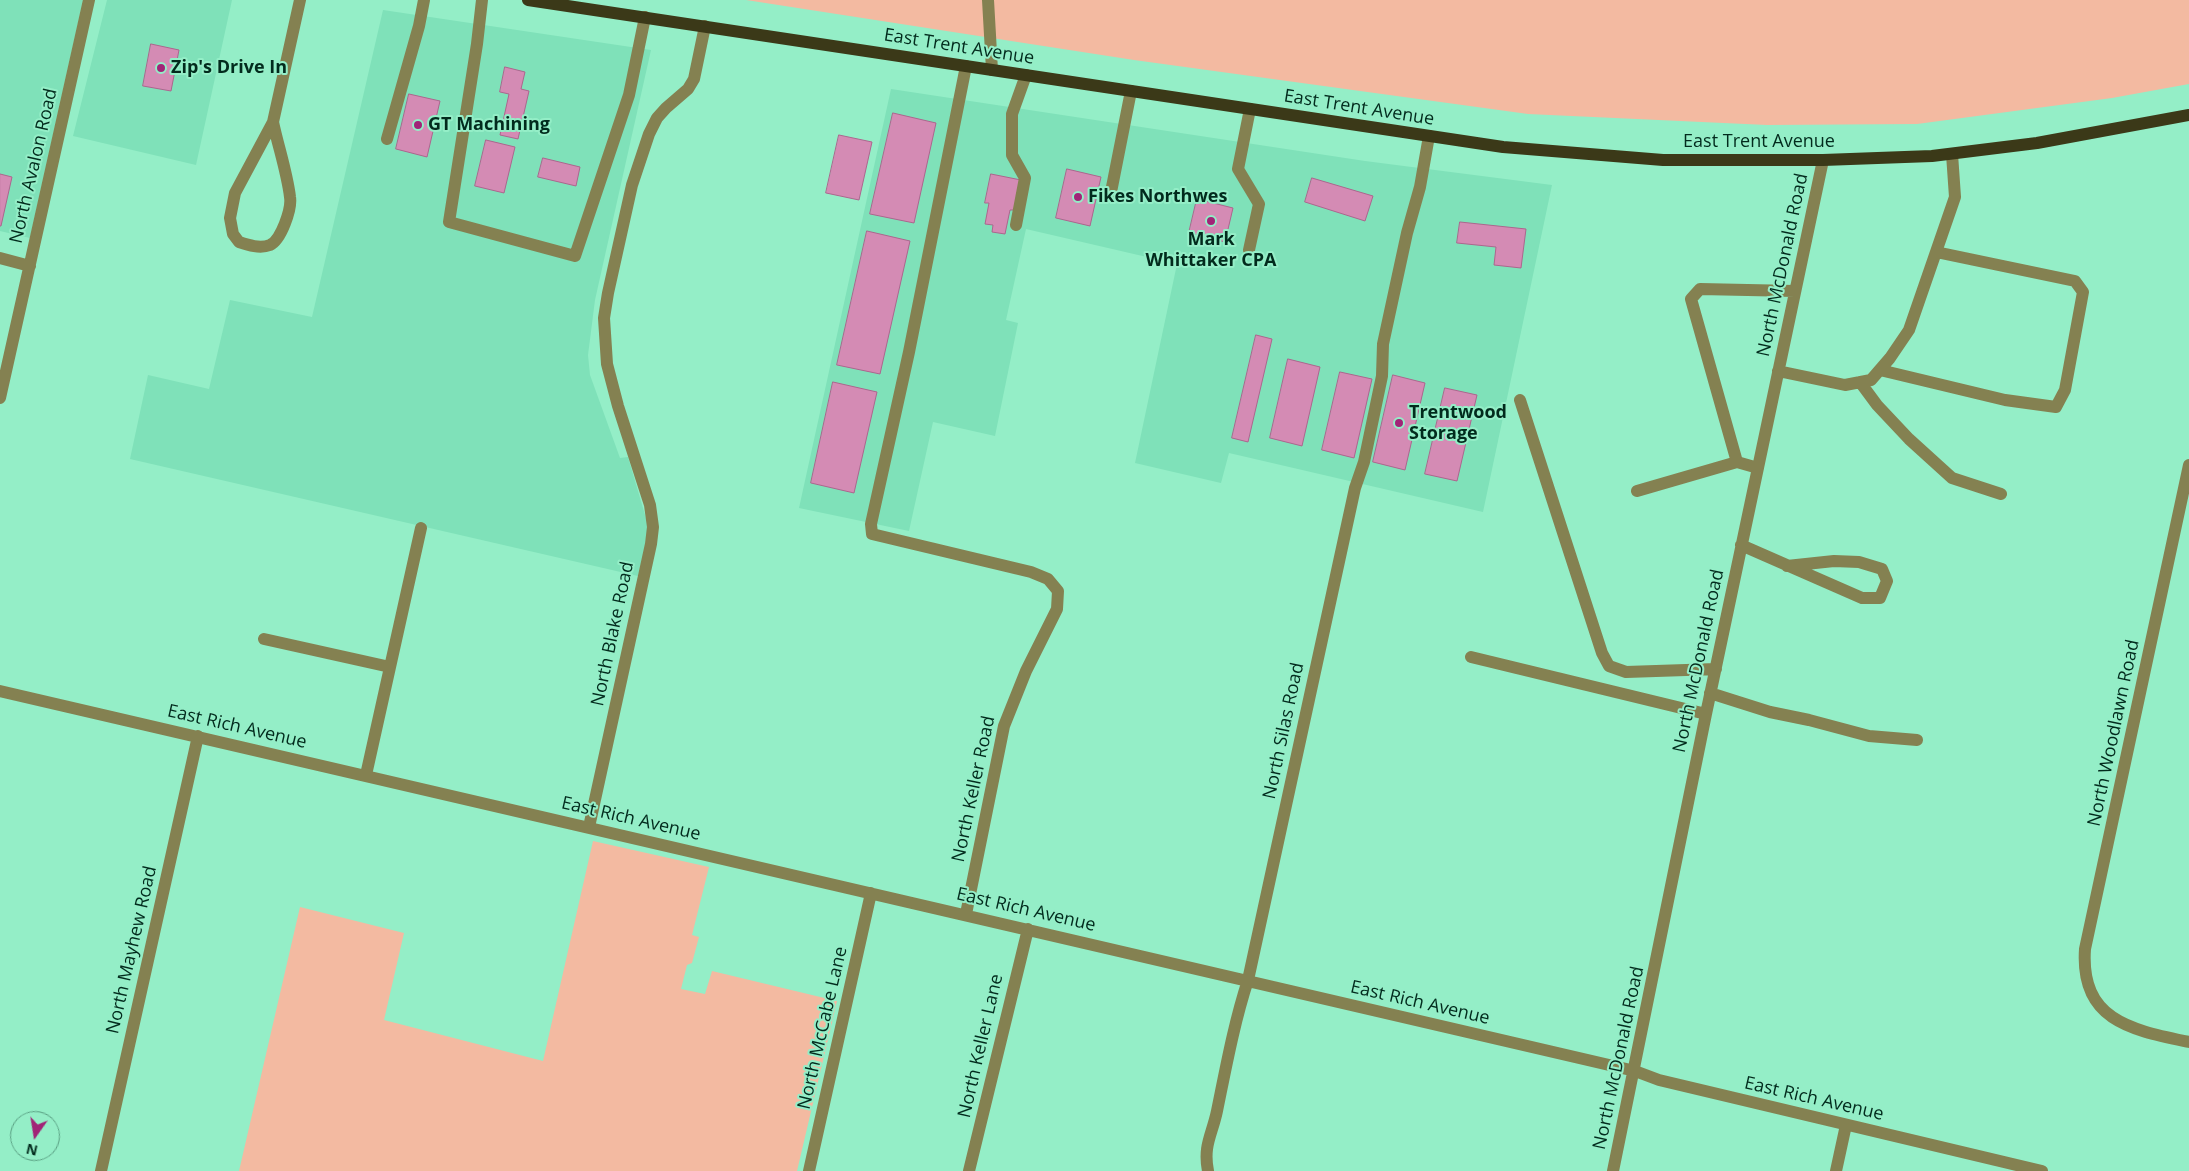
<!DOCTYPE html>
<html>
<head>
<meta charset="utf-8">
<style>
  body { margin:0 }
  #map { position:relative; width:2189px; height:1171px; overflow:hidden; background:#94eec7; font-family:"Open Sans",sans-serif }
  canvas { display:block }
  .north { position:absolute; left:10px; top:1111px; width:50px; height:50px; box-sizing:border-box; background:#94eec7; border:1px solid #5aa083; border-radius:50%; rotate:193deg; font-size:14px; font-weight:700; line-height:20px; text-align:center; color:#022b1d }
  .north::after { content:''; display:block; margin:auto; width:18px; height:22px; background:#a12477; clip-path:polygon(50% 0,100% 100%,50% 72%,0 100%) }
</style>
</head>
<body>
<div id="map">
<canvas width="2189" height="1171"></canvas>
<div class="north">N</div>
</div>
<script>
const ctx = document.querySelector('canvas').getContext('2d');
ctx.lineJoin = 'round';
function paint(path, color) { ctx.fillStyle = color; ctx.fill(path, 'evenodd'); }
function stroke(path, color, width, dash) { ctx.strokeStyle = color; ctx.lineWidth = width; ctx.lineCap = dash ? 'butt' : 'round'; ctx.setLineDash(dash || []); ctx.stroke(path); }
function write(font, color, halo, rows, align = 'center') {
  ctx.font = font + ' "Open Sans",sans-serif'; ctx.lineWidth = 4; ctx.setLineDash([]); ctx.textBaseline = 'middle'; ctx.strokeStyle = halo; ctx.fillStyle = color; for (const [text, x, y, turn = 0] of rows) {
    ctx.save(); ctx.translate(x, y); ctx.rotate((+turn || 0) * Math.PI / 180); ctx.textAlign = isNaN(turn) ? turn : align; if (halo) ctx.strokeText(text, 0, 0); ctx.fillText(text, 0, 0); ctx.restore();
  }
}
const built = new Path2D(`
  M0 0H83L30 238 0 231Z
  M107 0H232L196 165 73 136Z
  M383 10 651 50 595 300 588 355 590 375 620 458 628 457 648 525 645 547 638 576 130 459 148 375 209 389 230 300 312 317Z
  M891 89 1365 161 1552 185 1483 512 1229 453 1221 483 1135 463 1177 264 1026 229 1006 320 1018 323 995 436 933 422 909 531 799 508Z`);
const green = new Path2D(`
  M746 0H2189V84L2112 98 1917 124 1767 125 1528 114 1134 60Z
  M593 841 709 867 692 935 699 937 692 963 687 965 681 989 705 994 712 971 837 1001 797 1171H239L300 907 404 933 384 1020 543 1061Z`);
const building = new Path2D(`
  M151 44 179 50 171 91 143 86Z
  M505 67 525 72 521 89 529 91 518 139 500 135 509 94 500 92Z
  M409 94 440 101 427 157 396 149Z
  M893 113 936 123 914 223 870 214Z
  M839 135 872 142 859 200 826 193Z
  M486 140 515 147 504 193 475 186Z
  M543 158 580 167 576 186 538 177Z
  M1067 169 1101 177 1090 226 1056 218Z
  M0 174 12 177 1 226H0Z
  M991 174 1021 180 1014 210H1010L1005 234 992 232 993 225 985 224 989 203H985Z
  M1312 178 1373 196 1365 221 1305 202Z
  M1197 199 1233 208 1225 242 1189 233Z
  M1460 222 1526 229 1521 268 1494 265 1496 247 1457 243Z
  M867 231 910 241 880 374 837 365Z
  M1256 335 1272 339 1248 442 1232 438Z
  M1288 359 1320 367 1302 446 1270 438Z
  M1340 372 1372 379 1354 458 1322 450Z
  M1393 375 1425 383 1405 470 1373 462Z
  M833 382 877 392 854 493 811 483Z
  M1445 388 1477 395 1457 481 1425 474Z`);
const minor = new Path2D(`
  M482 0 477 44 449 222 575 256 629 95 645 17
  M988 0 992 70
  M966 66 909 352 871 524 872 534 1031 572 1048 579 1058 591 1057 609 1026 671 1004 726 966 914
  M273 122C278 146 287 172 290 197 292 209 281 240 270 245 260 249 248 245 239 242L233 234 230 218 235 193 273 122 300 0
  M387 139 419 26 424 0
  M1111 192 1131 91
  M1016 225 1025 178 1012 155V114L1026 75
  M1249 250 1259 204 1238 169 1250 109
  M0 258 30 266
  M1880 370 2005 400 2056 407 2065 390 2083 292 2075 281 1936 252
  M1778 371 1845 385 1871 380 1890 358 1909 330 1955 197 1952 154
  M1860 382 1877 405 1909 439 1952 478 2001 494
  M0 398 89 0
  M1520 400 1602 653 1609 666 1626 672 1716 669
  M2189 465 2085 949C2080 1021 2132 1030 2189 1042
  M1758 468 1737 462 1691 299 1700 289 1795 291
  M1637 491 1737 462
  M1741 545 1862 598H1880L1887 581 1882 569 1859 562 1834 561 1787 566
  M264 639 390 667
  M1471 657 1706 714
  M0 691 1635 1071 1659 1080 2042 1171
  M1710 693 1770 712 1809 720 1869 736 1917 740
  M366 775 421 528
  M589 827 651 544 653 527 650 505 618 406 607 364 604 318 608 293 632 185 649 134 657 118 666 108 688 89 694 79 705 26
  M101 1171 198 736
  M809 1171 871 893
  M969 1171 1028 929
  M1208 1171C1203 1145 1212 1135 1217 1111 1226 1067 1234 1023 1248 980L1355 488 1364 462 1382 376 1383 344 1407 233 1420 187 1429 136
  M1613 1171 1706 714 1823 160
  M1836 1171 1846 1125`);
const major = new Path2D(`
  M528 0 1503 147 1663 160H1823L1932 156 2037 143 2189 115`);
const markers = [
  [161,68,5,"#a12477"],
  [418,125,5,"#a12477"],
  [1078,197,5,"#a12477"],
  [1211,221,5,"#a12477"],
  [1399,423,5,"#a12477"]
];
const streetNames = [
  ["East Trent Avenue",959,47,9],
  ["East Trent Avenue",1359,108,9],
  ["East Trent Avenue",1759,142],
  ["North Avalon Road",34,166,-77],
  ["North McDonald Road",1783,265,-78],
  ["North Blake Road",613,634,-78],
  ["North McDonald Road",1699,661,-78],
  ["East Rich Avenue",237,727,13],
  ["North Silas Road",1284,731,-78],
  ["North Woodlawn Road",2114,733,-78],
  ["North Keller Road",974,789,-78],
  ["East Rich Avenue",631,819,13],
  ["East Rich Avenue",1026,910,13],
  ["North Mayhew Road",132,950,-77],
  ["East Rich Avenue",1420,1003,13],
  ["North McCabe Lane",823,1028,-77],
  ["North Keller Lane",981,1046,-77],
  ["North McDonald Road",1619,1058,-78],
  ["East Rich Avenue",1814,1099,13]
];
const poiNames = [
  ["Zip's Drive In",171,68],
  ["GT Machining",428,125],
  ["Fikes Northwes",1088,197],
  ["Mark",1211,240,"center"],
  ["Whittaker CPA",1211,261,"center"],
  ["Trentwood",1409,413],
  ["Storage",1409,434]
];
paint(built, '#7fe1b9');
paint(green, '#f3baa1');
paint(building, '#d48bb4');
stroke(building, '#ac668e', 1);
stroke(minor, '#848151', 12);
stroke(major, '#3b3918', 12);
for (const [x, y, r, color] of markers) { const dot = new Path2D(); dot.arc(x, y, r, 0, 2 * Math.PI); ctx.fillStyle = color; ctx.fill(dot); stroke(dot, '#94eec7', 2); }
write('18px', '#022b1d', '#94eec7', streetNames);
write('bold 18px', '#022b1d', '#94eec7', poiNames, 'left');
</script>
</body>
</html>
